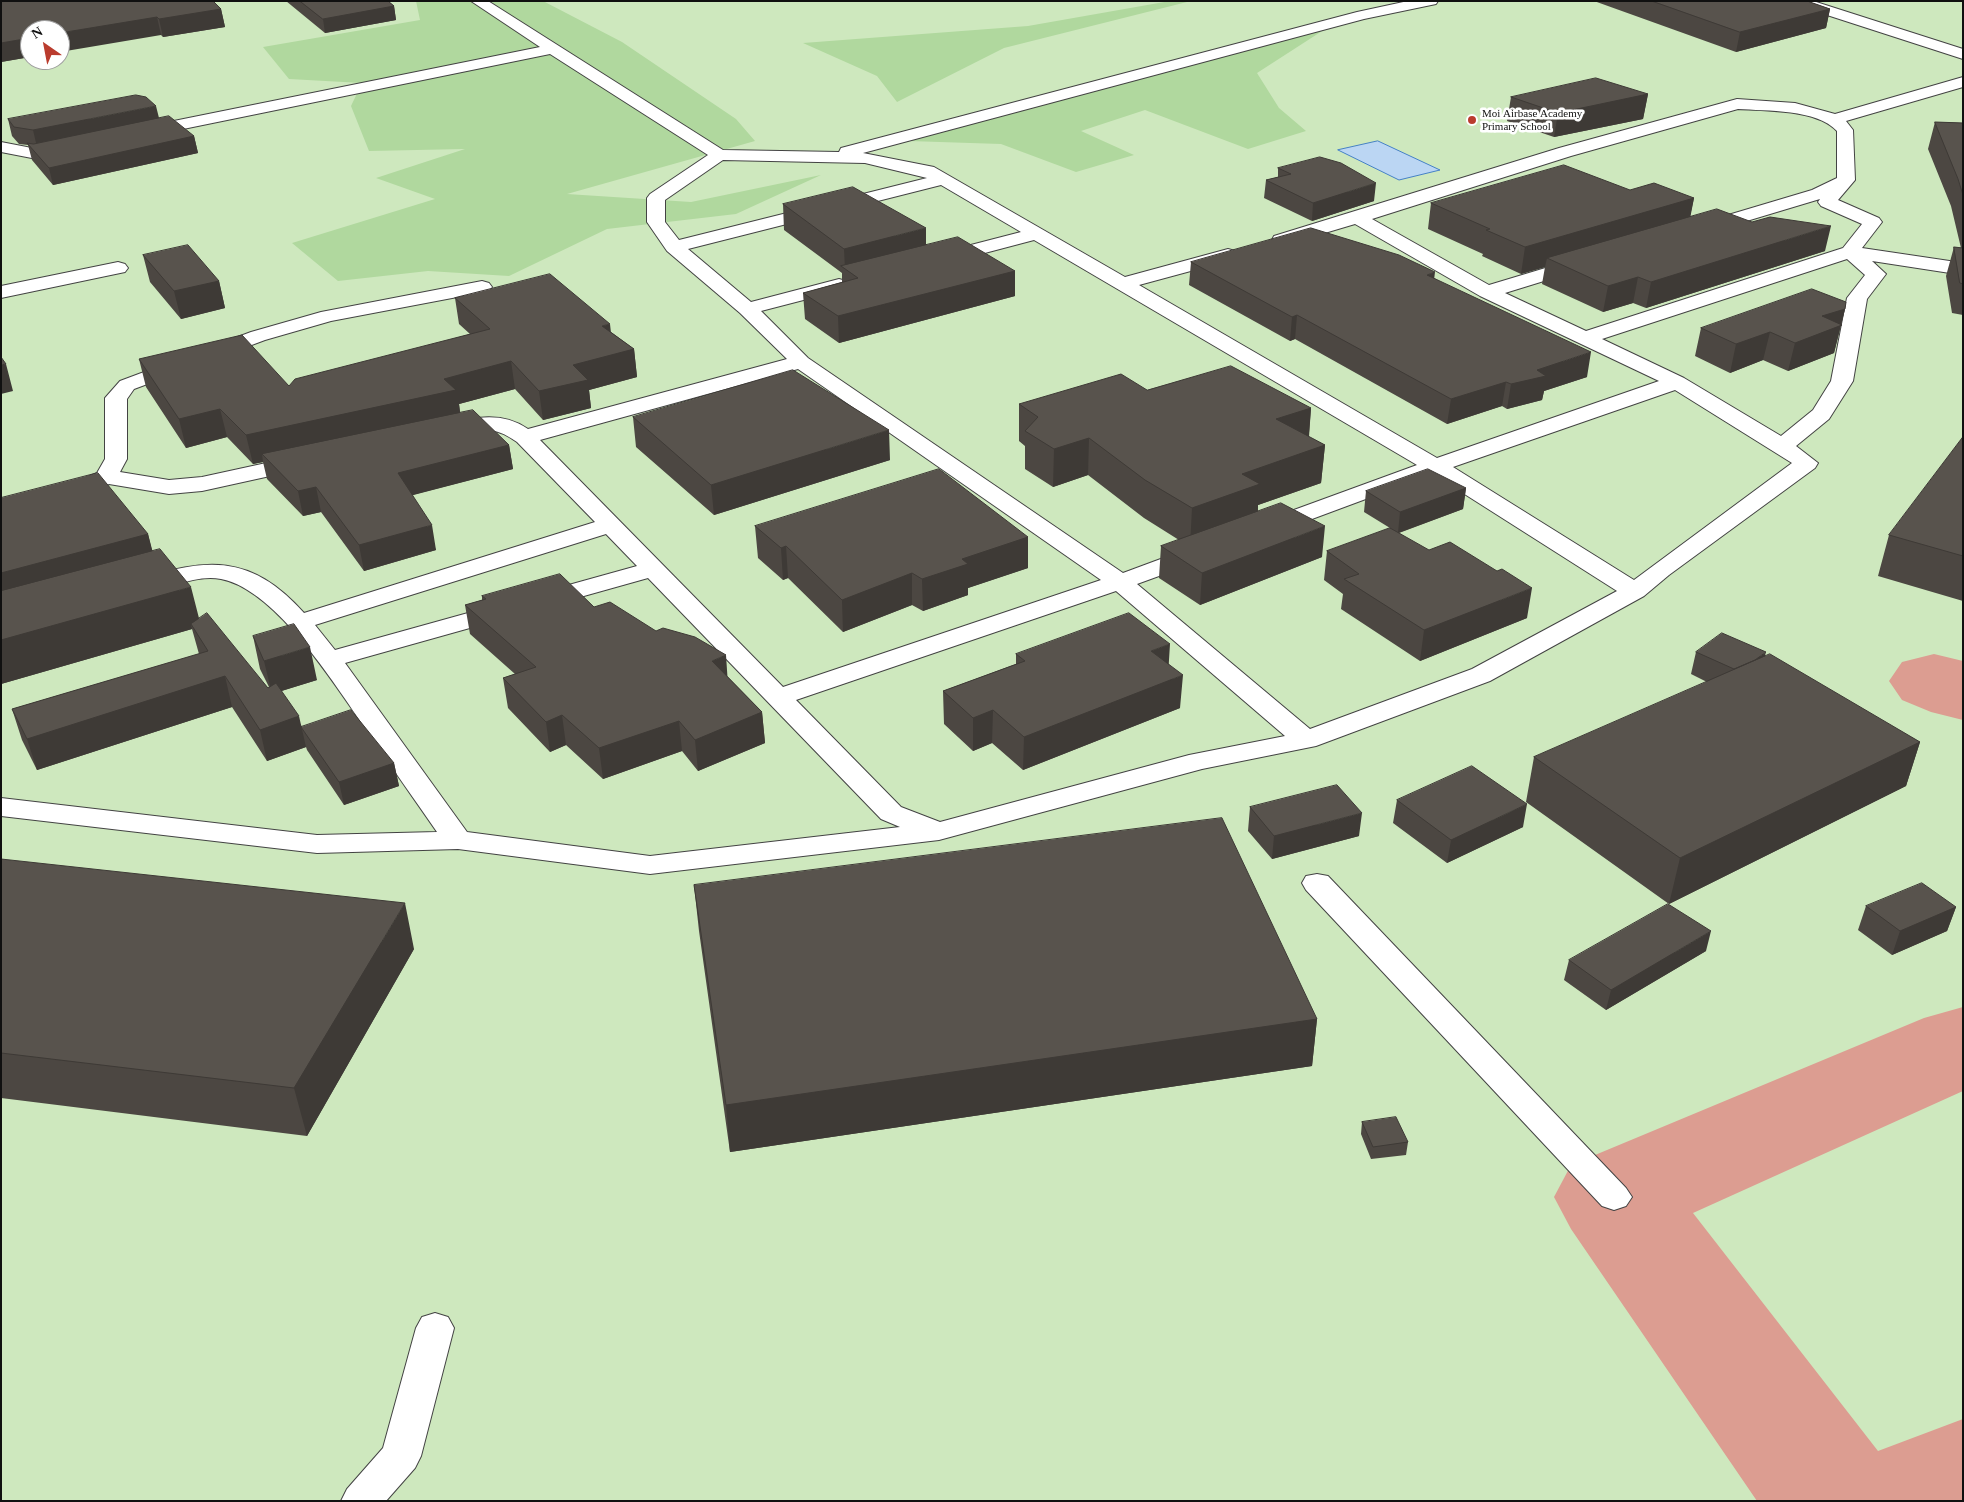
<!DOCTYPE html>
<html>
<head>
<meta charset="utf-8">
<style>
  body { margin:0 }
  #map { position:relative; width:1964px; height:1502px; overflow:hidden; background:#fefef4; font-family:Georgia,serif }
  canvas { display:block }
  .frame { position:absolute; inset:0; border:2px solid #101010; pointer-events:none }
  .north { position:absolute; left:20px; top:20px; width:50px; height:50px; box-sizing:border-box; background:#fff; border:1px solid #9f9f9f; border-radius:50%; rotate:327deg; font-size:14px; font-weight:700; line-height:20px; text-align:center; color:#101010 }
  .north::after { content:''; display:block; margin:auto; width:18px; height:22px; background:#ba3c2e; clip-path:polygon(50% 0,100% 100%,50% 72%,0 100%) }
</style>
</head>
<body>
<div id="map">
<canvas width="1964" height="1502"></canvas>
<div class="frame"></div>
<div class="north">N</div>
</div>
<script>
const ctx = document.querySelector('canvas').getContext('2d');
ctx.lineJoin = 'round';
function paint(path, color) { ctx.fillStyle = color; ctx.fill(path, 'evenodd'); }
function stroke(path, color, width, dash) { ctx.strokeStyle = color; ctx.lineWidth = width; ctx.lineCap = dash ? 'butt' : 'round'; ctx.setLineDash(dash || []); ctx.stroke(path); }
function write(font, color, halo, rows, align = 'center') {
  ctx.font = font + ' Georgia,serif'; ctx.lineWidth = 5; ctx.setLineDash([]); ctx.textBaseline = 'middle'; ctx.strokeStyle = halo; ctx.fillStyle = color; for (const [text, x, y, turn = 0] of rows) {
    ctx.save(); ctx.translate(x, y); ctx.rotate((+turn || 0) * Math.PI / 180); ctx.textAlign = isNaN(turn) ? turn : align; if (halo) ctx.strokeText(text, 0, 0); ctx.fillText(text, 0, 0); ctx.restore();
  }
}
const green = new Path2D(`
  M1 1H1963V1501H1ZM30 30H60V60H30Z`);
const forest = new Path2D(`
  M416 1H543L622 42 736 119 755 141 567 194 691 202 821 175 736 214 607 229 509 276 428 271 338 281 292 243 435 199 376 178 465 149 369 151 351 106 362 83 289 79 263 47 420 20Z
  M1170 1H1191L1004 48 897 102 877 76 803 43 1028 26Z
  M1350 13 1257 73 1279 108 1306 131 1248 149 1145 110 1081 131 1134 155 1076 172 1001 144 909 141 1096 90Z`);
const water = new Path2D(`
  M1378 141 1440 170 1399 180 1338 150Z`);
const taxiway = new Path2D(`
  M1934 654 1963 661V720L1931 712 1902 700 1889 681 1902 662Z
  M1963 1007V1091L1693 1213 1878 1451 1963 1419V1501H1757L1571 1229 1554 1197 1571 1165 1924 1018Z`);
const minor = new Path2D(`
  M471 1H488L723 150 839 152 841 148 1357 12 1408 1H1438L1436 4 1364 19 863 153 934 167 1125 277 1228 249 1235 251 1237 255 1235 259 1139 285 1437 458 1659 381 1480 296 1355 224 1281 246 1274 244 1272 240 1274 236 1559 148 1737 99 1795 103 1835 114 1963 77V87L1846 121 1853 130 1855 180 1838 200 1879 218 1882 222 1862 248 1963 263V275L1872 261 1886 274 1867 299 1853 381 1829 419 1796 446 1818 463 1815 468 1669 575 1644 596 1490 681 1316 746 1202 769 939 840 650 874 458 849 317 853 1 816V798L317 835 437 832C415 800 392 768 370 735 338 690 278 590 221 579 191 573 161 596 136 590L133 585 136 580C207 558 250 553 304 613L595 522 517 442C481 416 472 442 442 435L439 430 442 425C472 418 501 410 528 429L787 359 740 313 667 251 647 222V198L650 194 708 155 550 54 144 137 138 136 136 132 138 128 144 127 540 47ZM1738 109C1766 111 1817 109 1837 131V178L1812 190 1698 224 1695 228 1698 232H1710L1820 199 1818 202 1821 206 1862 224 1843 248 1586 331 1505 293 1586 268 1588 264 1586 260H1572L1489 285 1372 219 1571 156ZM723 160 865 163 927 178 679 240 665 222V200ZM941 185 1021 232 936 254 934 258 936 262 943 264 1034 240 1417 465 1261 522 1257 527 1261 532 1269 534 1277 532 1433 474 1617 591 1472 669 1310 729 1137 584 1203 560 1206 555 1203 550 1194 548 1185 550 1123 573 808 358 761 311 846 289 849 285 846 281 839 279 751 302 688 249ZM1847 259 1865 275 1847 298 1831 381 1813 410 1781 436 1684 378 1602 339ZM798 369 1101 580 783 687 540 440ZM1675 390 1792 463 1634 580 1453 467ZM606 534 637 566 335 650 315 625ZM648 578 881 819 900 827 650 856 467 832 345 663ZM1116 591 1285 736 1189 755 940 822 901 807 796 700Z
  M1791 1H1813L1963 49V59L1793 4Z
  M1 142 37 149 65 143 71 144 73 148 71 152 37 159 1 152Z
  M118 262 125 264 128 268 125 272 1 298V286Z
  M482 281 489 283 492 287 489 291 331 321 265 340 134 389 127 399V459L120 472 169 480 202 477 303 455 311 457 314 462 311 467 202 491 169 494 109 484 91 491 83 489 80 484 83 479 97 473 105 459V398L120 381 251 332 321 312Z
  M1317 874 1328 876 1626 1188 1632 1197 1626 1206 1614 1210 1602 1206 1306 890 1302 883 1306 876Z
  M435 1313 448 1317 454 1328 421 1456 415 1468 386 1501H341L347 1489 383 1448 416 1328 422 1317Z`);
const wall = new Path2D(`
  M1 1 221 9 225 27 163 37 161 35 30 30V57L1 62Z
  M286 1H388L394 6 396 20 325 33Z
  M1594 1H1807L1830 9 1826 28 1736 52Z
  M1648 94 1643 119 1554 137 1507 121 1511 97Z
  M8 119H159L194 136 198 153 53 185 32 160 28 145 19 144 12 136Z
  M1935 122 1963 123V315L1952 313 1946 276 1954 247 1961 248 1951 206 1928 149Z
  M1278 168 1374 201 1312 221 1264 198 1266 180 1278 177Z
  M1630 190 1694 198 1690 216 1825 251 1646 308 1633 303 1603 312 1542 284 1545 267 1521 274 1482 256 1483 254 1428 229 1431 203Z
  M783 204 1015 271V296L839 343 805 319 803 293 842 282V273L784 230Z
  M143 255 219 281 225 308 181 319 150 282Z
  M1191 262 1434 278 1587 377 1544 391 1542 400 1507 409 1502 406 1447 424 1295 339 1290 341 1189 285Z
  M455 298 611 332 634 349 637 377 589 390 591 408 543 420 515 389 459 404 460 413 509 445 513 469 412 495 436 550 364 571 321 512 303 516 267 479 263 462 253 464 227 437 186 448 146 387 139 359 289 386 470 334 459 324Z
  M1845 309 1834 353 1788 371 1763 360 1730 373 1695 356 1701 328Z
  M1019 404 1311 408 1309 437 1325 445 1321 483 1258 505V511L1322 557 1200 605 1159 578 1161 546 1179 540 1144 518 1088 475 1053 487 1025 469V446L1019 441Z
  M633 417 890 460 714 515 636 447Z
  M1963 437V601L1878 576 1889 535Z
  M1466 488 1463 509 1399 533 1527 618 1420 661 1341 609 1343 594 1324 580 1327 551 1390 528 1364 512 1366 491Z
  M1 498 148 534 152 551 199 619 268 688 269 687 260 669 253 636 317 680 281 691 302 727 394 763 399 786 344 805 307 750 306 747 267 761 232 707 37 770 22 740 12 709 199 654 192 629 1 684Z
  M755 526 1028 537V568L968 588V595L923 611 912 605 843 632 788 578 783 580 758 558Z
  M482 596 594 607 728 677 762 712 765 743 698 771 682 751 603 779 566 745 550 752 508 708 503 678 515 674 470 634 465 605 482 600Z
  M1696 652 1765 656 1920 742 1906 786 1669 904 1526 802 1534 757 1707 682 1691 674Z
  M1016 654 1169 664 1180 708 1023 770 992 743 973 751 944 724 943 691 1016 664Z
  M1397 800 1523 827 1447 863 1393 823Z
  M1250 807 1359 836 1272 859 1248 831Z
  M1 859 414 949 307 1136 1 1098Z
  M694 885 1317 1019 1312 1066 730 1152 699 931Z
  M1866 906 1956 907 1947 931 1892 955 1858 930Z
  M1706 951 1606 1010 1564 980 1569 960Z
  M1362 1122 1408 1142 1406 1155 1371 1159 1361 1134Z`);
const shadedWall = new Path2D(`
  M394 6 396 20 325 33 323 19Z
  M221 9 225 27 163 37 159 19Z
  M1830 9 1826 28 1736 52 1740 32Z
  M157 17 161 35 60 52V33Z
  M30 38V57L1 62V43Z
  M1648 94 1643 119 1554 137 1558 113Z
  M156 106 160 122 37 147 33 130Z
  M194 136 198 153 53 185 49 168Z
  M1376 183 1374 201 1312 221 1313 203Z
  M1694 198 1689 224 1547 258 1545 267 1521 274 1525 247Z
  M1831 226 1825 251 1646 308 1651 282Z
  M926 228V255L845 269 844 249Z
  M1015 271V296L839 343 838 316Z
  M1435 272 1432 296 1427 275Z
  M1638 277 1633 303 1603 312 1608 286Z
  M219 281 225 308 181 319 174 291Z
  M1845 309 1834 353 1788 371 1795 343 1822 316Z
  M1297 315 1295 339 1290 341 1292 317Z
  M610 324 613 351 602 326Z
  M1770 332 1763 360 1730 373 1736 344Z
  M634 349 637 377 589 390 591 408 543 420 539 391 573 365Z
  M1591 352 1587 377 1544 391 1542 400 1507 409 1511 384 1537 370Z
  M511 361 515 389 459 404 461 419 262 454 263 462 253 464 246 435 444 379Z
  M6 364 13 391 1 394V365Z
  M1506 382 1502 406 1447 424 1451 399Z
  M1311 408 1308 445 1276 419Z
  M220 409 227 437 186 448 179 419Z
  M889 430 890 460 714 515 711 485Z
  M1089 438 1088 475 1053 487 1054 449Z
  M509 445 513 469 402 498 398 473Z
  M1325 445 1321 483 1258 505 1257 522 1190 547 1192 508 1242 474Z
  M316 487 321 512 303 516 298 491Z
  M1466 488 1463 509 1398 533 1400 512Z
  M432 525 436 550 364 571 359 545Z
  M1325 526 1322 557 1200 605 1202 573Z
  M148 534 158 572 1 615V573Z
  M1028 537V568L968 588V595L923 611 922 579 962 559Z
  M786 546 788 578 783 580 781 548Z
  M912 573V605L843 632 842 600Z
  M191 587 201 626 191 624 192 629 1 684V640Z
  M1532 588 1527 618 1420 661 1424 630Z
  M1170 644 1168 676 1151 651Z
  M310 647 317 680 272 694 264 661Z
  M1766 652 1760 675 1740 672Z
  M726 655 728 685 712 661Z
  M1183 675 1180 708 1023 770 1024 737Z
  M225 676 232 707 37 770 27 739Z
  M993 710 992 743 973 751V718Z
  M762 712 765 743 698 771 695 740Z
  M562 715 566 745 550 752 546 722Z
  M299 716 306 747 267 761 260 730Z
  M679 721 682 751 603 779 599 748Z
  M1920 742 1906 786 1669 904 1680 858Z
  M394 763 399 786 344 805 339 782Z
  M1527 804 1523 827 1447 863 1451 840Z
  M1362 813 1359 836 1272 859 1274 836Z
  M405 903 414 949 307 1136 294 1088Z
  M1956 907 1947 931 1892 955 1900 931Z
  M1711 931 1706 951 1606 1010 1611 990Z
  M1317 1019 1312 1066 730 1152 726 1105Z`);
const building = new Path2D(`
  M1 1H213L221 9 159 19 157 17 60 33V30H30V38L1 43Z
  M300 1H388L394 6 323 19Z
  M1652 1H1807L1830 9 1740 32Z
  M1596 78 1648 94 1558 113 1511 97Z
  M136 95 146 97 156 106 33 130 14 127 8 119Z
  M169 116 194 136 49 168 27 143 33 144Z
  M1935 122 1963 123V195L1958 179Z
  M1320 157 1341 163 1376 183 1313 203 1266 180 1291 174 1278 168Z
  M1564 165 1630 190 1654 183 1694 198 1525 247 1486 230 1490 229 1431 203Z
  M853 187 926 228 844 249 783 204Z
  M1717 209 1752 222 1770 217 1831 226 1651 282 1638 277 1608 286 1547 258Z
  M1311 228 1399 255 1435 272 1427 275 1591 352 1537 370 1546 376 1511 384 1506 382 1451 399 1297 315 1292 317 1191 262Z
  M958 237 1015 271 838 316 803 293 858 278 841 266Z
  M188 245 219 281 174 291 143 255Z
  M1954 247 1963 248V284L1960 283Z
  M550 274 610 324 602 326 634 349 573 365 588 380 539 391 511 361 444 379 456 390 246 435 220 409 179 419 139 359 242 335 289 386 295 379 490 329 455 298Z
  M1812 289 1846 302 1845 309 1822 316 1842 325 1795 343 1770 332 1736 344 1701 328Z
  M1 357 6 364 1 365Z
  M1231 366 1311 408 1276 419 1325 445 1242 474 1260 484 1192 508 1145 480 1089 438 1054 449 1025 431 1038 417 1019 404 1121 374 1147 390Z
  M793 370 889 430 711 485 633 417Z
  M473 410 509 445 398 473 432 525 359 545 316 487 298 491 262 454Z
  M1963 437V556L1889 535Z
  M939 469 1028 537 962 559 968 564 922 579 912 573 842 600 786 546 781 548 755 526Z
  M1428 469 1466 488 1400 512 1366 491Z
  M98 473 148 534 1 573V498Z
  M1281 503 1325 526 1202 573 1161 546Z
  M1390 528 1429 550 1450 542 1497 571 1502 569 1532 588 1424 630 1344 579 1359 574 1327 551Z
  M160 549 191 587 1 640V591Z
  M560 574 594 607 610 602 656 631 663 628 695 637 726 655 712 661 762 712 695 740 679 721 599 748 562 715 546 722 503 678 536 667 465 605 486 599 482 596Z
  M207 613 268 688 276 683 299 716 260 730 225 676 27 739 12 709 208 651 191 624Z
  M1129 613 1170 644 1151 651 1183 675 1024 737 993 710 973 718 943 691 1025 661 1016 654Z
  M294 624 310 647 264 661 253 636Z
  M1722 633 1766 652 1755 660 1734 669 1696 652Z
  M1770 654 1920 742 1680 858 1534 757Z
  M351 710 394 763 339 782 301 727Z
  M1472 766 1527 804 1451 840 1397 800Z
  M1337 785 1362 813 1274 836 1250 807Z
  M1222 818 1317 1019 726 1105 694 885Z
  M1 859 405 903 294 1088 1 1053Z
  M1922 883 1956 907 1900 931 1866 906Z
  M1668 904 1711 931 1611 990 1569 960Z
  M1396 1117 1408 1142 1373 1147 1362 1122Z`);
const markers = [
  [1472,120,5,"#ba3c2e"]
];
const farPoinames = [
  ["Moi Airbase Academy",1482,114],
  ["Primary School",1482,127]
];
paint(green, '#cee8be');
paint(forest, '#b0d89e');
paint(water, '#bbd6f3');
stroke(water, '#4581c7', 1);
paint(taxiway, '#dc9d91');
stroke(minor, '#434343', 2);
paint(minor, '#fff');
paint(wall, '#4c4742');
paint(shadedWall, '#3e3a36');
paint(building, '#58534d');
stroke(building, '#3e3a36', 1);
for (const [x, y, r, color] of markers) { const dot = new Path2D(); dot.arc(x, y, r, 0, 2 * Math.PI); ctx.fillStyle = color; ctx.fill(dot); stroke(dot, '#fff', 2); }
write('11px', '#101010', '#fff', farPoinames, 'left');
</script>
</body>
</html>
